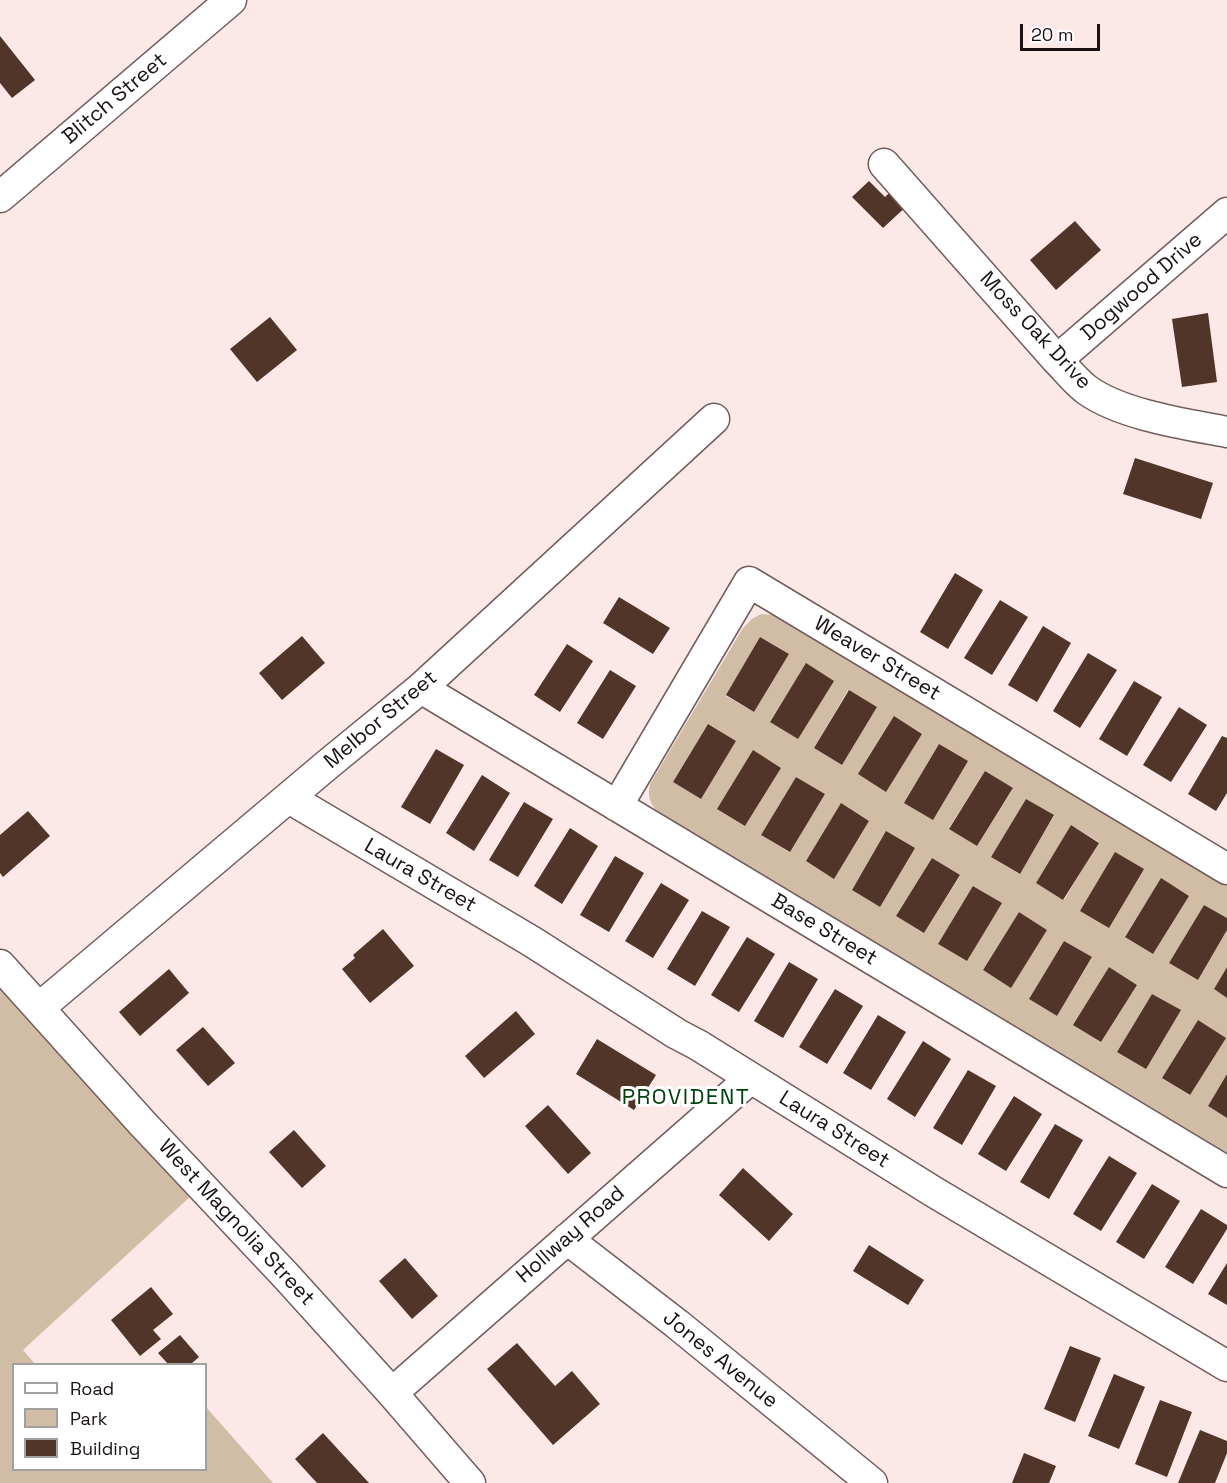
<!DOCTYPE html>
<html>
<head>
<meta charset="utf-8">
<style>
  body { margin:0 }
  #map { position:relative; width:1227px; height:1483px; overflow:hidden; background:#fce8e7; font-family:"Space Grotesk",sans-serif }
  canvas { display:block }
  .legend { position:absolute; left:12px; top:1363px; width:195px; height:108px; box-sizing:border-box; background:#fff; border:2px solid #a3a0a0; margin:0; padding:8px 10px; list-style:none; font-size:18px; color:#1a1212 }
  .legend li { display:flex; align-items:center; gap:12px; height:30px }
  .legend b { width:30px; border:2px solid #a3a0a0 }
  .scale { position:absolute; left:1020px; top:24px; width:80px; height:27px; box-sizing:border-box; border:3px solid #1a1212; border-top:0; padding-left:8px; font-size:18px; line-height:21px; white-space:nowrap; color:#1a1212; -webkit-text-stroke:4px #fff; paint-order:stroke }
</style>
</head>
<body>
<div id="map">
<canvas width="1227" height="1483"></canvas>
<ul class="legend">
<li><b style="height:8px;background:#fff"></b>Road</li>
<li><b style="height:16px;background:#d1bca6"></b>Park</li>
<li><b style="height:16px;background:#523529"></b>Building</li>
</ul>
<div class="scale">20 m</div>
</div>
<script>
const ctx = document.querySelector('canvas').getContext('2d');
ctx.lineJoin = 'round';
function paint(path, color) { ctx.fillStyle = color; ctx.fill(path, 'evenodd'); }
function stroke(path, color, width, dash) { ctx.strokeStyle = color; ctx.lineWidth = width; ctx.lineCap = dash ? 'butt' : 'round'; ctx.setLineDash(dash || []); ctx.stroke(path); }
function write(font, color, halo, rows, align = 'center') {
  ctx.font = font + ' "Space Grotesk",sans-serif'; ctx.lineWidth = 6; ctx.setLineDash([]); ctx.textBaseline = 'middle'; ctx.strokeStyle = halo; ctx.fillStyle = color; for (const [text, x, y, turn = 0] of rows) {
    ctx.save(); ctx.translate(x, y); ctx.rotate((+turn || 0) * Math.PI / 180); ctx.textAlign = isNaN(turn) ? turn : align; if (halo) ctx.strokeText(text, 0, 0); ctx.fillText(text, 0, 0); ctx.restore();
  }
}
const green = new Path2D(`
  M761 614 775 615 1227 886V918L1204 905 1169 963 1198 980 1227 930V967L1214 989 1227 998V1074L1208 1106 1227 1118V1154L658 813C650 802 647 797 650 784L743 628 752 619ZM760 637 789 654 754 712 726 696ZM806 664 798 739 770 721ZM848 690 877 707 842 765 814 748ZM894 716 922 734 886 791ZM708 724 736 741 701 799 673 782ZM753 751 781 768 745 826ZM985 771 1013 789 977 846 949 828ZM796 777 825 794 789 852 761 835ZM1026 799 1054 816 1019 874 991 857ZM841 804 869 821 834 878 806 861ZM1071 825 1099 842 1064 900 1036 883ZM886 832 880 907 852 890ZM932 858 960 876 924 933 896 916ZM1161 879 1189 896 1153 954 1125 936ZM974 886 1001 903 967 961 938 944ZM1019 912 1047 930 1011 987 983 970ZM1064 941 1092 958 1057 1016 1029 999ZM1109 967 1137 985 1101 1042 1074 1025ZM1152 994 1180 1010 1117 1052ZM1198 1020 1225 1038 1189 1095 1162 1078Z
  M0 988 192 1195 23 1350 35 1364H14V1470H206V1407L273 1483H0Z`);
const building = new Path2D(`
  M0 36 35 80 12 98 0 83Z
  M869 181 885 197 895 187 910 203 883 228 852 197Z
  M1075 221 1101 250 1056 290 1030 260Z
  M1208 313 1217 382 1182 387 1172 319Z
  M270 317 297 350 257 382 230 349Z
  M1135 458 1213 483 1201 519 1123 494Z
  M955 573 983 590 948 649 920 632Z
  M619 597 670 628 653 654 603 623Z
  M1000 600 1028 617 992 675 964 658Z
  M1043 626 1071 643 1037 702 1008 685Z
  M302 636 325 663 282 700 259 673Z
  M760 637 789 654 754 712 726 695Z
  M567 644 593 661 560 712 534 695Z
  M1088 653 1117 670 1080 728 1053 711Z
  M806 663 834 681 798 739 770 722Z
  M610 670 636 686 603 739 577 723Z
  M1134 681 1162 697 1127 756 1099 739Z
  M849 690 877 707 842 765 814 748Z
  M1179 707 1207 725 1171 782 1143 765Z
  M894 716 922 734 886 792 858 774Z
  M708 724 736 741 701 799 673 782Z
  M1222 736 1227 738V793L1216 811 1188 794Z
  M939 744 968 761 933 820 904 803Z
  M436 749 464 765 430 824 401 807Z
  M753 750 781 768 745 826 717 809Z
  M985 771 1013 788 977 846 949 829Z
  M482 775 510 793 474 851 446 833Z
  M796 777 825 794 790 852 761 835Z
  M1026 799 1054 815 1020 874 991 857Z
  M524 802 553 819 518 877 489 860Z
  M841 803 869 821 834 879 806 861Z
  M28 811 50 836 3 877 0 873V835Z
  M1071 825 1099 843 1063 900 1036 883Z
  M570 828 598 846 562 904 534 886Z
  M886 831 915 848 880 907 852 890Z
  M1115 852 1144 869 1109 928 1080 911Z
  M615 856 644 873 609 932 580 915Z
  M932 858 960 875 924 933 896 916Z
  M1161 878 1189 896 1153 954 1125 937Z
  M661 883 689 900 653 958 625 941Z
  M973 886 1002 903 967 961 938 944Z
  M1204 905 1227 918V930L1198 980 1169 963Z
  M702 911 730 927 695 986 667 969Z
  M1019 912 1047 930 1011 988 983 970Z
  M383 929 414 966 370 1003 342 969 355 958 353 955Z
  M747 937 775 954 739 1012 711 995Z
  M1064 941 1092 957 1057 1016 1029 999Z
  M789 962 818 979 783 1038 754 1021Z
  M1109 967 1137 985 1101 1042 1073 1025Z
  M1227 967V998L1214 989Z
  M169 969 189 993 140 1036 119 1012Z
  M835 989 863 1006 827 1064 799 1047Z
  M1152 994 1181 1010 1146 1069 1117 1052Z
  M516 1011 535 1034 484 1078 465 1056Z
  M878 1015 906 1032 871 1090 843 1073Z
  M1198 1020 1226 1038 1190 1095 1162 1078Z
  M203 1027 235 1063 208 1086 176 1050Z
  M597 1039 656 1075 634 1110 576 1074Z
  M923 1041 951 1059 915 1117 887 1099Z
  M968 1070 996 1086 962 1145 933 1128Z
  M1227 1074V1118L1208 1106Z
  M1014 1096 1042 1114 1006 1171 978 1154Z
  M548 1105 591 1153 568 1174 525 1126Z
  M1055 1124 1083 1140 1049 1199 1020 1182Z
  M294 1130 326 1166 302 1188 269 1152Z
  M1109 1156 1137 1173 1101 1231 1073 1214Z
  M743 1168 793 1214 769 1241 719 1195Z
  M1152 1184 1180 1201 1144 1259 1116 1242Z
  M1201 1209 1227 1225V1229L1193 1284 1165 1267Z
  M869 1245 924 1280 908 1305 853 1271Z
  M405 1258 438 1296 412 1319 379 1281Z
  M1227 1263V1305L1208 1294Z
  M151 1287 173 1314 153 1330 161 1339 140 1356 111 1320Z
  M180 1335 199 1357 191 1364H168L158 1353Z
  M517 1343 555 1386 572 1371 600 1404 553 1445 487 1369Z
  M1070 1346 1101 1358 1075 1422 1044 1409Z
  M1114 1374 1145 1387 1119 1449 1088 1436Z
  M1160 1400 1192 1412 1167 1477 1135 1464Z
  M1200 1430 1227 1441V1453L1215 1483H1178Z
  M323 1433 369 1483H317L295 1459Z
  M1024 1453 1056 1466 1049 1483H1012Z`);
const minor = new Path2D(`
  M884 164 1057 360C1067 370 1076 382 1087 390 1122 415 1185 424 1227 432
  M0 197 231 0
  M1057 360 1227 213
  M421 688 1227 1172
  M289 798 531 941 677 1034 698 1045 934 1192 1227 1366
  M617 806 749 582 1227 869
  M0 965 142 1123 287 1277 392 1393 470 1483
  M39 1008 327 765 421 688 714 419
  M567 1239 677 1324 872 1483
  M392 1393 751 1078`);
const streetNames = [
  ["Blitch Street",115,99,-40],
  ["Dogwood Drive",1142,287,-41],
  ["Moss Oak Drive",1035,331,47],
  ["Weaver Street",877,659,31],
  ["Melbor Street",381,720,-40],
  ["Laura Street",420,876,30],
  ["Base Street",824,930,31],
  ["Laura Street",834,1130,32],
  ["West Magnolia Street",236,1223,47],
  ["Hollway Road",571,1235,-41],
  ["Jones Avenue",720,1360,39]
];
const neighbourhoodNames = [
  ["PROVIDENT",686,1098]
];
paint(green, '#d1bca6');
paint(building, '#523529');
stroke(minor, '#725d5d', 33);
stroke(minor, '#fff', 30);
write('21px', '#1a1212', '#fff', streetNames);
ctx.letterSpacing = '1.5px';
write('22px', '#01410e', '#fff', neighbourhoodNames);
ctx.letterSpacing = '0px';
</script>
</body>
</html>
